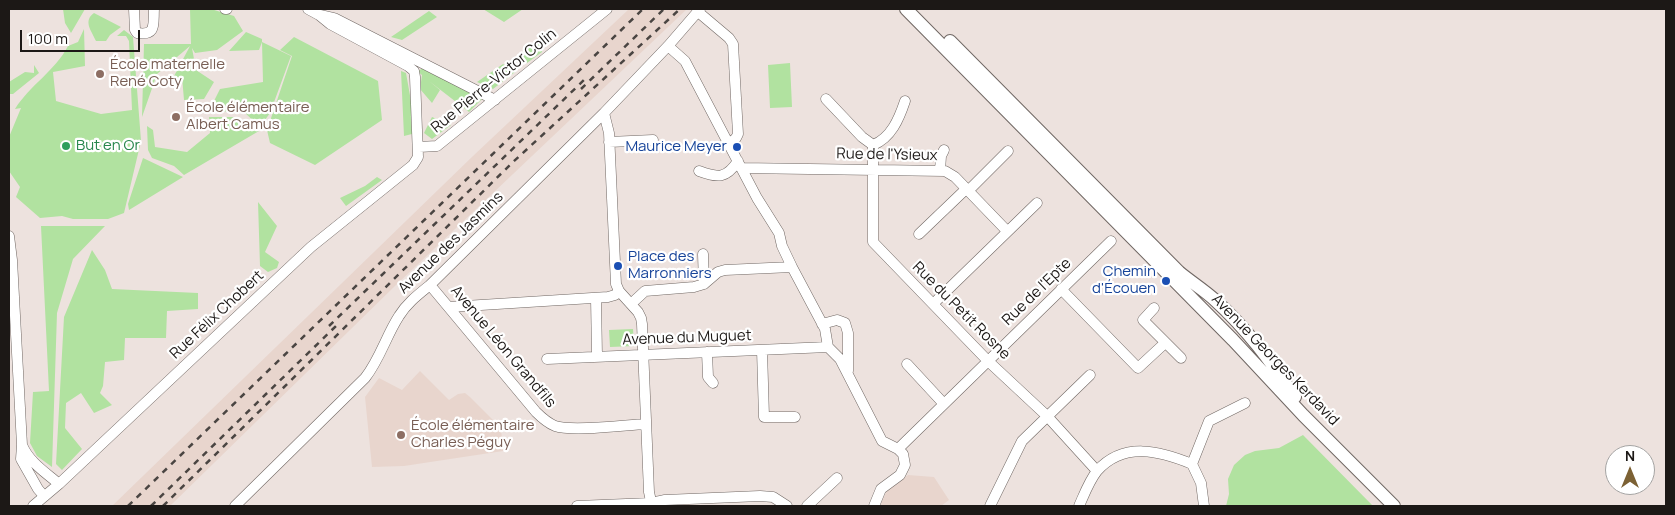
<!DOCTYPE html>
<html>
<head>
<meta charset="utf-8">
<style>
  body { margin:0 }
  #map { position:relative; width:1675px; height:515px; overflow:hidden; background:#ede2de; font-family:Manrope,sans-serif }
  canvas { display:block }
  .frame { position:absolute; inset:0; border:10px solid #1c1816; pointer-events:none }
  .north { position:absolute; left:1605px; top:445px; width:50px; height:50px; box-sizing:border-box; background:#fff; border:1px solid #a4a3a2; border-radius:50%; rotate:0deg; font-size:14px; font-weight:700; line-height:20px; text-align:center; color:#1c1816 }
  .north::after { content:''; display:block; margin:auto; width:18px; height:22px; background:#7c6134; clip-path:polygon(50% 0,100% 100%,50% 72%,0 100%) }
  .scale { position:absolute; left:20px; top:30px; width:120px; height:22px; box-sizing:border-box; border:2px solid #1c1816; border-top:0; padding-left:6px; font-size:15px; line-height:18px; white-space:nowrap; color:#1c1816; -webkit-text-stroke:4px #fff; paint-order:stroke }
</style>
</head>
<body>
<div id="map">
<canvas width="1675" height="515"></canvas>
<div class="frame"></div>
<div class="north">N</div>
<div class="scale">100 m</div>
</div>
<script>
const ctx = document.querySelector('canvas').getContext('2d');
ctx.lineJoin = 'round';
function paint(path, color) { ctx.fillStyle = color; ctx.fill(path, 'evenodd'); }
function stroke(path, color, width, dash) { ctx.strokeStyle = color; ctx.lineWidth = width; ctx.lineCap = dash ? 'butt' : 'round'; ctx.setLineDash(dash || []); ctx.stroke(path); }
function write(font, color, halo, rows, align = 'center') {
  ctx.font = font + ' Manrope,sans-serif'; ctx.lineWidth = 4.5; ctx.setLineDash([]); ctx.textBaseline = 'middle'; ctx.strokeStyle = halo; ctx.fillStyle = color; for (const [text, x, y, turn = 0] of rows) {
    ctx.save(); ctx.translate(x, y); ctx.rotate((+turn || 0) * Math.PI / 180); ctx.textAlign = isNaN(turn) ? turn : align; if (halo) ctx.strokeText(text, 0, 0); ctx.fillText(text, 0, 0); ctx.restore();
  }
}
const built = new Path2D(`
  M629 9H687L396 285 170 506H112L473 156Z
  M420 371 449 400 458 394 465 393 470 397 501 428 503 451 404 466 372 467 365 397 379 378 402 390Z
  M908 475 934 477 949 500 941 506H880L887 490Z`);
const green = new Path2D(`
  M63 9H85L71 33 65 23Z
  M190 9H211L234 16 243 31 217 50 195 53 192 48 196 70 214 82 204 99 184 100 182 77 173 78 190 46 157 74 142 117 144 44H191Z
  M483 9H523L504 22Z
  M429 11 437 17 402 40 391 37Z
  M94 13 121 27 110 35 106 41H96C91 30 83 21 94 13Z
  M84 29 85 66 53 72 56 101 101 114 132 110 129 41 126 36H117L124 30 133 37 141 141 124 213 108 219H73L62 216 40 218 16 197 20 187 9 171V137L21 108 15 109C30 85 55 71 68 46L78 42Z
  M246 32 262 39V42L291 56 270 113 260 127 244 112 209 111 220 89 263 82 262 42 259 50 229 51Z
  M294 37 378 81 382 120 315 165 270 143 267 130 292 56 280 50Z
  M542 40V52L527 63 519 54Z
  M790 63 792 107 770 108 768 65Z
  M503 64 515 72 493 89 477 82Z
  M34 65 39 73 13 94H9V82L25 72 34 73Z
  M424 66 483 98 469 112 429 81 440 90 432 103 420 89 422 75 418 72Z
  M401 71 406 73 411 101 412 134 404 136Z
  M209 117H233L243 129 259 131 184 175 174 166 152 158 148 150 147 126 153 130 155 147 187 152 210 133Z
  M432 117 451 125 432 139 424 133Z
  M143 158 183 177 129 210 128 204Z
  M377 177 382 180 346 206 340 198 365 186Z
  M258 202 277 226 265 252 279 262 277 268 268 272 260 266Z
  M41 226H105L73 259 57 313 52 467 37 456 30 443 33 392 49 391Z
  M92 250 105 270 112 289 198 293V309L167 311 166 338H125L124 360 105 362 103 386 100 393 112 405 94 413 81 393 66 403 65 428 82 449 62 470 56 464 64 317Z
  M633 329 634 346 610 347 609 330Z
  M1303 435 1373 506H1226L1229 494 1228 479 1234 465 1245 455 1255 451 1279 448Z`);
const minor = new Path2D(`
  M134 9 135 30 137 33C157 36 153 24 154 9
  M225 9H227
  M697 11 729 38 733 44 738 134 736 138 729 144
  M321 15 334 18 495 100
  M668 46 685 61 757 198 779 233 782 246 792 267 825 329 828 347 840 359 882 441 898 449 903 454 905 465 900 475 881 489 874 506
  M826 99 862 137 873 145
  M604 113 609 133 616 284 619 291 638 312 641 318 642 324 649 492 652 506
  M609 142 653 140
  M873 145V242L988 361 1047 416 1097 471
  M873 145C891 138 899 119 905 101
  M419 147 437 146 607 9
  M741 168 945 171 955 177 1007 231
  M699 171C718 178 726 179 738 161
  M940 171 941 156 944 150
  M968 191 1008 151
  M919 234 966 189
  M9 236 12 260 22 445 21 459 38 489 44 496
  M703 254 704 284
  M430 285 536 412C542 418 548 423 555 426 573 432 625 425 645 424
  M1061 289 1138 368 1165 343
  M596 298 597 356
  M631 304 645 291 694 287 704 284 718 272 725 270 792 267
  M933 304 1037 203
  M449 307 608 297 615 295 619 291
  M1154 308 1143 320 1181 358
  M822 324 837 320 845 323 848 333V371
  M762 350 764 417H795
  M707 352 708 377 713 383
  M547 359 828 347
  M907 364 944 404
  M22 445C29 462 45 472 59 484
  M898 449 1111 241
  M1192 464 1209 421 1245 403
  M33 506 59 484 311 247 413 165 418 157 415 77 414 71 408 66 330 24 319 15 308 9
  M235 506 365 378C380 359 386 336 399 316 407 303 419 294 430 285L604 113 668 46 700 9
  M577 506 651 503 665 500 760 496 773 497 787 506
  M807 506 837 478
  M990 506 1022 441 1090 375
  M1079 506C1084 495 1089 481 1097 471 1124 441 1160 451 1192 464L1201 483 1204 506`);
const major = new Path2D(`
  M906 9 1233 340 1303 415 1394 506
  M950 41 1179 272C1191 282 1204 290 1216 301 1247 329 1271 362 1295 397`);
const rail = new Path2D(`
  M581 89 664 9
  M329 326 584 80
  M128 506 643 9
  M151 506 337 325
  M163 506 513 162 680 9`);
const markers = [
  [100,74,5,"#8d6e63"],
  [176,117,5,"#8d6e63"],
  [66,146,5,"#2e9e5b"],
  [737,147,5,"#1a4fb4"],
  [618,266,5,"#1a4fb4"],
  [1166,281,5,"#1a4fb4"],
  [401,435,5,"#8d6e63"]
];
const educationNames = [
  ["École maternelle",110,65],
  ["René Coty",110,82],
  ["École élémentaire",186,108],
  ["Albert Camus",186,125],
  ["École élémentaire",411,426],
  ["Charles Péguy",411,443]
];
const streetNames = [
  ["Rue Pierre-Victor Colin",494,81,-39],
  ["Rue de l'Ysieux",887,155,1],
  ["Avenue des Jasmins",451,243,-44],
  ["Rue de l'Epte",1037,292,-44],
  ["Rue du Petit Rosne",961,311,45],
  ["Rue Félix Chobert",217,315,-43],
  ["Avenue du Muguet",687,338,-2],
  ["Avenue Léon Grandfils",503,347,50],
  ["Avenue Georges Kerdavid",1275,360,46]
];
const leisureNames = [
  ["But en Or",76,146]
];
const transitNames = [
  ["Maurice Meyer",727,147],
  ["Place des",628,257,"left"],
  ["Marronniers",628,274,"left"],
  ["Chemin",1156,272],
  ["d'Écouen",1156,289]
];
paint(built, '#e8d5cd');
paint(green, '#b1e2a0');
stroke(minor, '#706763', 11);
stroke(major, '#706763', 14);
stroke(minor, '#fff', 10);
stroke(major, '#fff', 12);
stroke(rail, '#4a4542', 2.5, [6, 6]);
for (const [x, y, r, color] of markers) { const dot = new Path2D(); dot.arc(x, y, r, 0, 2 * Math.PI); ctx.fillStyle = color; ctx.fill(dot); stroke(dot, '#fff', 2); }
write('15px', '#785e54', '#fff', educationNames, 'left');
write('15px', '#1c1816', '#fff', streetNames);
write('15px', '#27864d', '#fff', leisureNames, 'left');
write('15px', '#164399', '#fff', transitNames, 'right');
</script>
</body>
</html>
